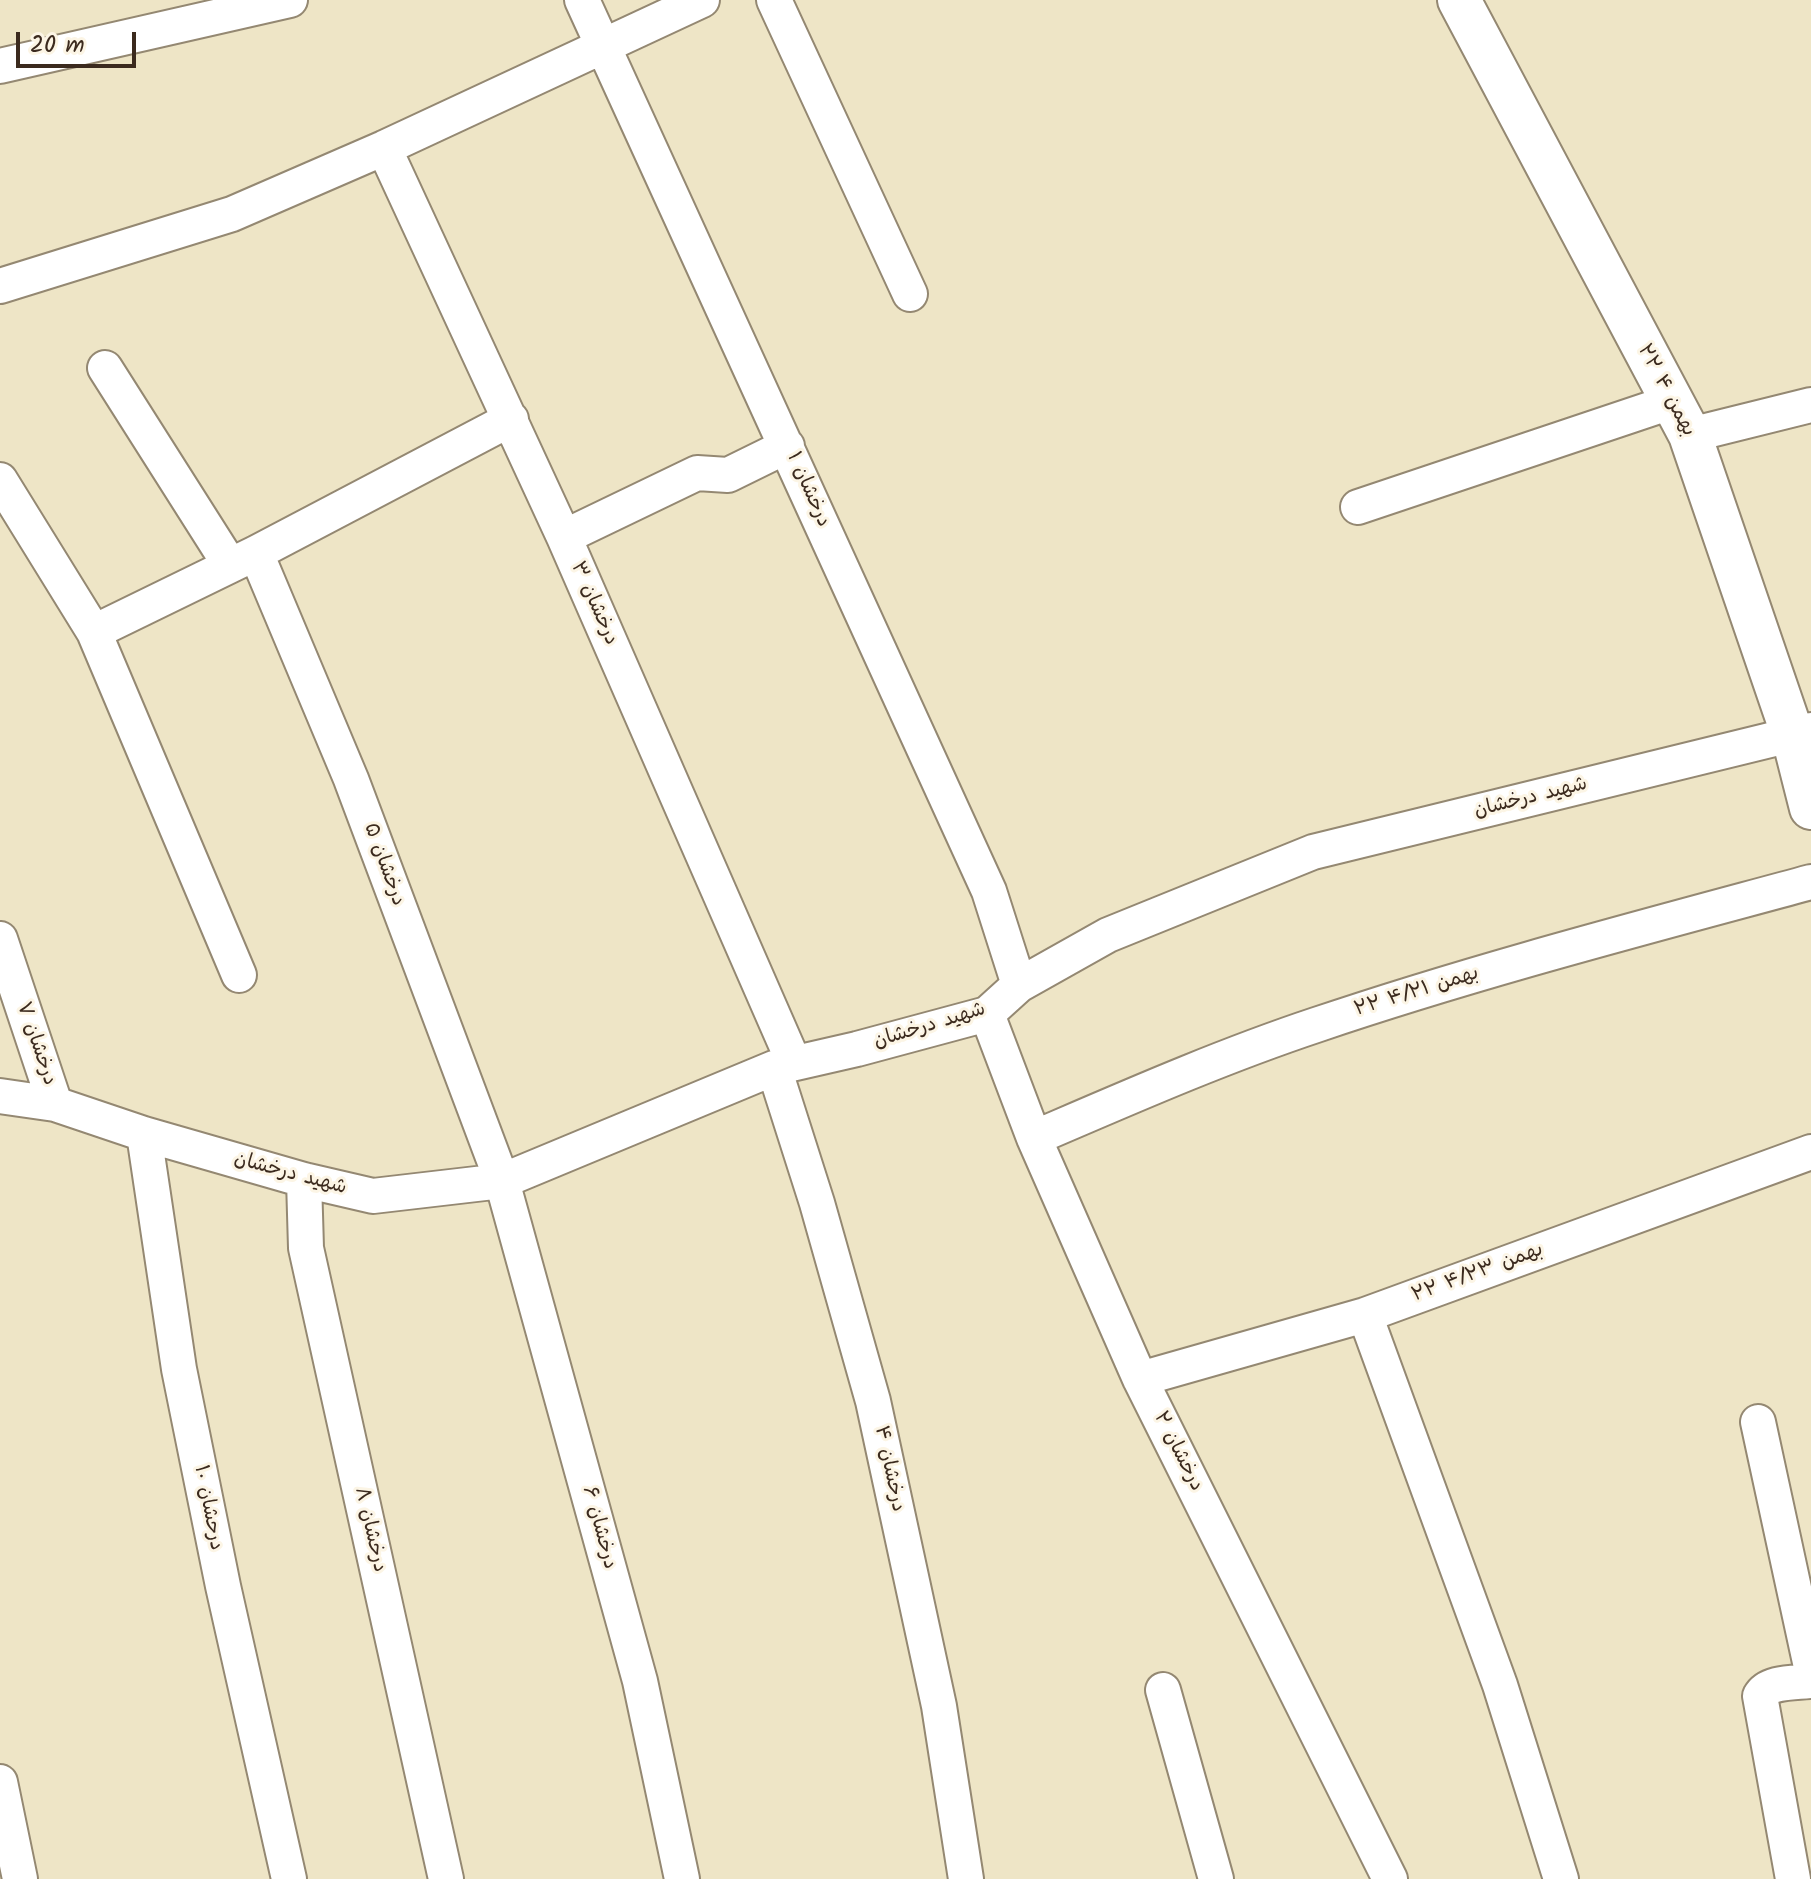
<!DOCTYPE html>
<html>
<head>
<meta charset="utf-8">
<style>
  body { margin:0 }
  #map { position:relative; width:1811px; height:1879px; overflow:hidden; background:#eee5c6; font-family:Kalam,sans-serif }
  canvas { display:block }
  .scale { position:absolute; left:16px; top:32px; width:120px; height:36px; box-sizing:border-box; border:4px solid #3b2a1e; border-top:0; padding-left:10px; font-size:24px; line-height:28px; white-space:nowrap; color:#3b2a1e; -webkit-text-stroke:6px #fcf5e5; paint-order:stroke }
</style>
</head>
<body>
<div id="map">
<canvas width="1811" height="1879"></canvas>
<div class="scale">20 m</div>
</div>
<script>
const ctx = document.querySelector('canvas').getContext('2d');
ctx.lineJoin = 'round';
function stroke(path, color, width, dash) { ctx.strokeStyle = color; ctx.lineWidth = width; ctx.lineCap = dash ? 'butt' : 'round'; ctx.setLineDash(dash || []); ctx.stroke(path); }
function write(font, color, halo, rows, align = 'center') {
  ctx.font = font + ' Kalam,"Playpen Sans Arabic",sans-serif'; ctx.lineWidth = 6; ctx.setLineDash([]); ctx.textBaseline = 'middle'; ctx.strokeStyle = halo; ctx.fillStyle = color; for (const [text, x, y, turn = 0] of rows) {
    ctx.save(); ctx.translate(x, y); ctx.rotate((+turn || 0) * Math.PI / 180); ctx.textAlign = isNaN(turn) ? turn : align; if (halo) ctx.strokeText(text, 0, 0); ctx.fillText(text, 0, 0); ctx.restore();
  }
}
const minor = new Path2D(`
  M582 0 989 891 1019 985
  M774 0 910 294
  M0 66 290 0
  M384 148 564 537 794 1063
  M0 286 232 214 384 148 702 0
  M105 368 230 565
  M1690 435 1811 405
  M0 480 94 632 239 975
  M1358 507 1671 402
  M564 537 697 473 728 475 787 446
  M256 553 351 779 502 1181 640 1681 682 1879
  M94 632 256 553 511 419
  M0 939 55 1104
  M987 1014 1034 1138 1140 1379 1390 1879
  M774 1068 817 1203 873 1401 939 1706 966 1879
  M0 1096 55 1104 144 1134 304 1180 373 1196 502 1181 774 1068 857 1049 987 1014 1019 985 1108 935 1313 852 1811 730
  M144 1134 179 1369 223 1586 289 1879
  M1034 1138C1127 1098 1220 1057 1316 1025 1479 970 1645 927 1811 882
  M304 1180 306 1248 446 1879
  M1365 1315 1500 1685 1561 1879
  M1140 1379 1365 1315 1811 1152
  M1758 1422 1811 1667
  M1163 1690 1216 1879
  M0 1782 20 1879
  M1793 1879 1760 1696C1768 1681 1795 1683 1811 1681`);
const tertiary = new Path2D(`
  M1459 0 1690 435 1792 733 1811 808`);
const streetNames = [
  ["۲۲ بهمن ۴",1665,391,62],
  ["درخشان ۱",807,490,66],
  ["درخشان ۳",593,604,66],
  ["شهید درخشان",1531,799,-14],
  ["درخشان ۵",383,865,70],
  ["۲۲ بهمن ۴/۲۱",1417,993,-17],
  ["شهید درخشان",930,1027,-17],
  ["درخشان ۷",35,1044,71],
  ["شهید درخشان",290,1175,15],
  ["۲۲ بهمن ۴/۲۳",1478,1274,-20],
  ["درخشان ۲",1177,1452,63],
  ["درخشان ۴",888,1469,78],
  ["درحشان ۱۰",207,1508,79],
  ["درخشان ۶",598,1528,75],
  ["درخشان ۸",369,1530,77]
];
stroke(minor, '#948872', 38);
stroke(tertiary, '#948872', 46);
stroke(minor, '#fff', 34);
stroke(tertiary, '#fff', 42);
write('20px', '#3b2a1e', '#fcf5e5', streetNames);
</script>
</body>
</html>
